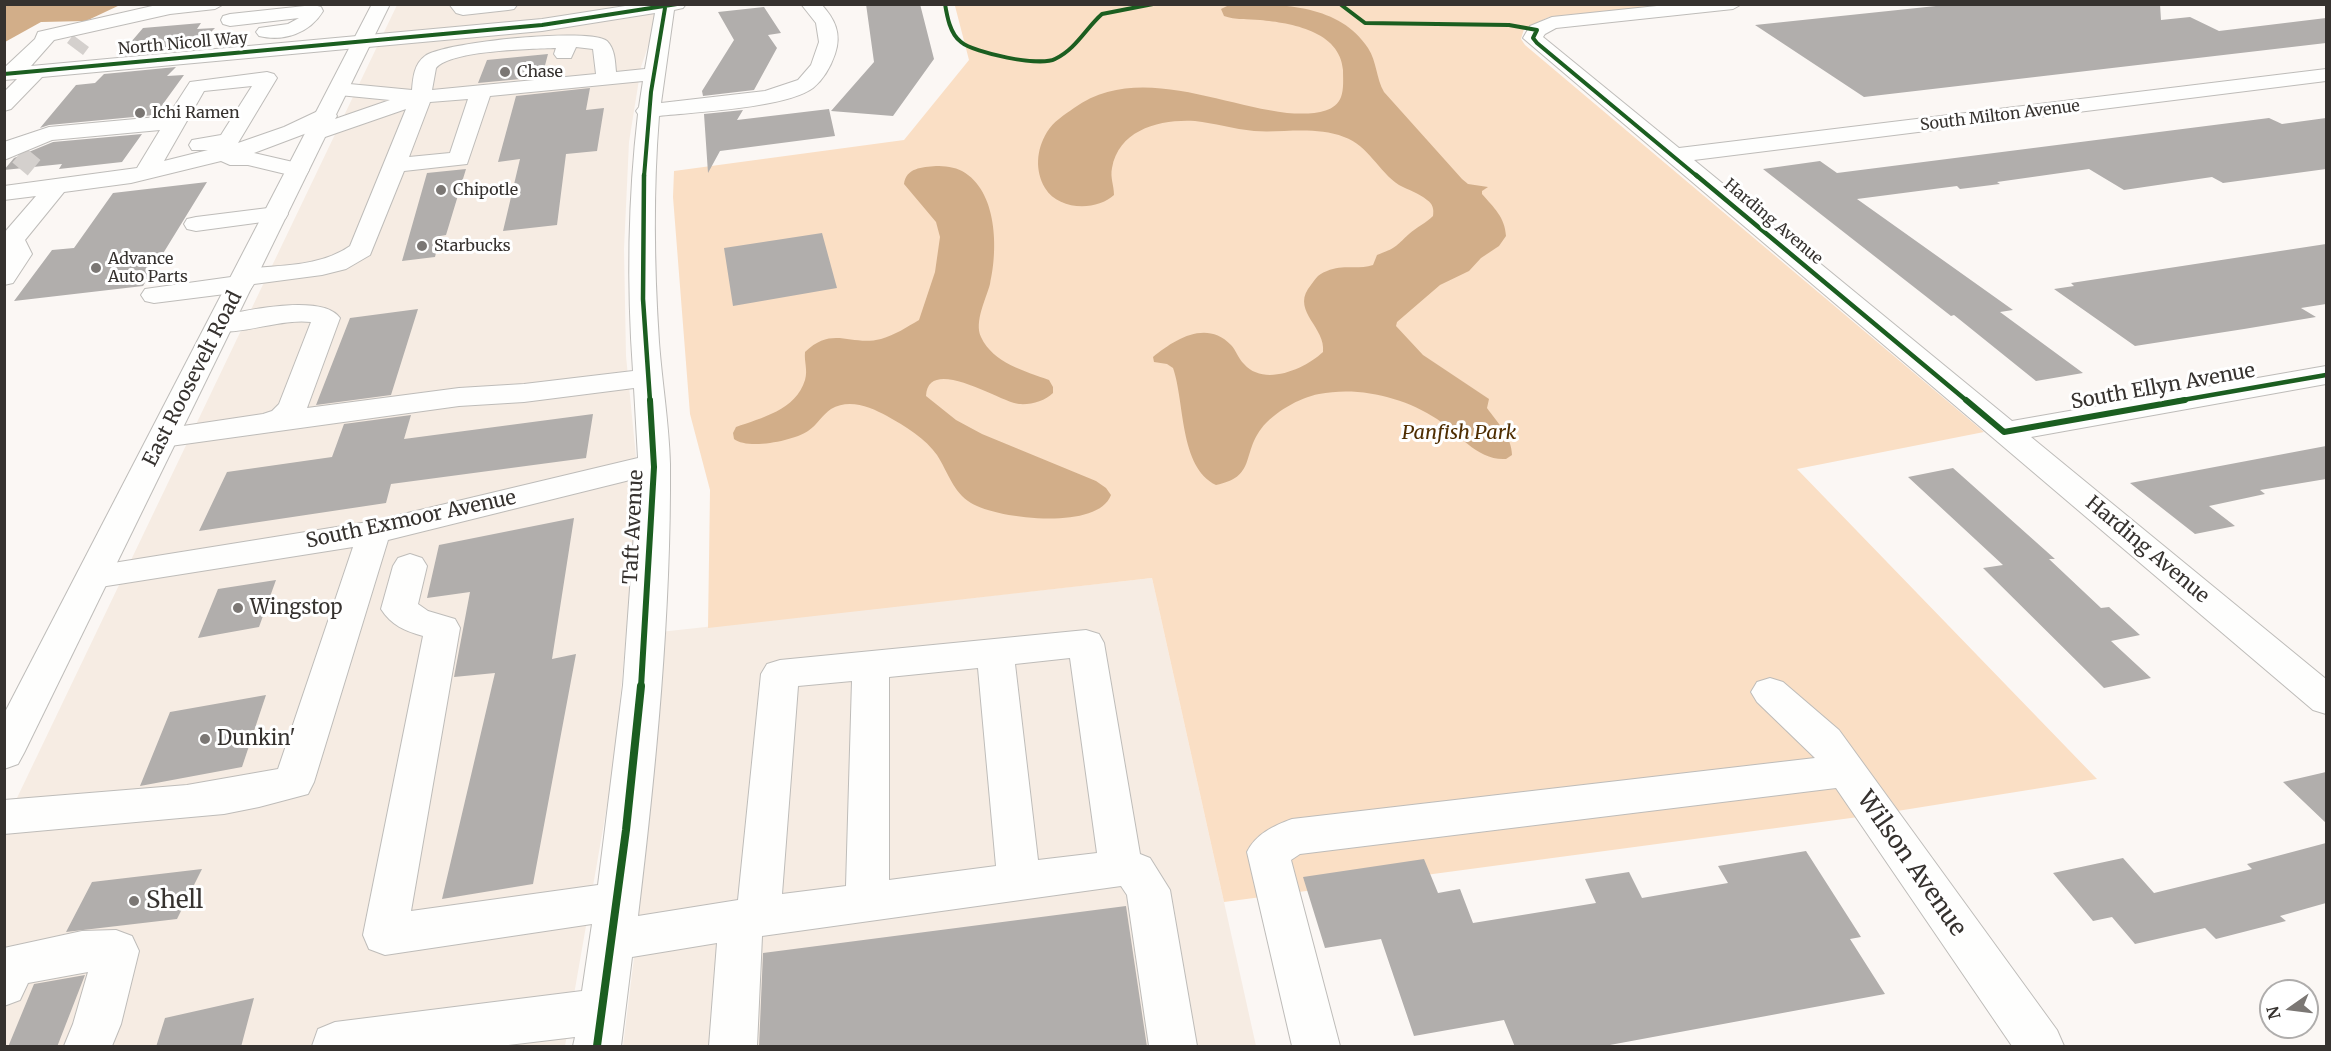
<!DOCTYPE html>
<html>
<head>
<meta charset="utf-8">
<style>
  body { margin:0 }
  #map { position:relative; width:2331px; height:1051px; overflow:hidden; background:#fbf7f4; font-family:Merriweather,serif }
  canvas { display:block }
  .frame { position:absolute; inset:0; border:6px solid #36322f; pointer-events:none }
  .north { position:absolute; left:2259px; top:979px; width:60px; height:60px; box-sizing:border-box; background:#fff; border:2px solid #afadac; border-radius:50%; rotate:256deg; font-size:16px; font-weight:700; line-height:24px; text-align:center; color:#36322f }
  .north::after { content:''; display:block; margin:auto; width:21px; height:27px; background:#7b7774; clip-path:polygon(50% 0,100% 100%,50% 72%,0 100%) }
</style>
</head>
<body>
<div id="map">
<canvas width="2331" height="1051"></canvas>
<div class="frame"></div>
<div class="north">N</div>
</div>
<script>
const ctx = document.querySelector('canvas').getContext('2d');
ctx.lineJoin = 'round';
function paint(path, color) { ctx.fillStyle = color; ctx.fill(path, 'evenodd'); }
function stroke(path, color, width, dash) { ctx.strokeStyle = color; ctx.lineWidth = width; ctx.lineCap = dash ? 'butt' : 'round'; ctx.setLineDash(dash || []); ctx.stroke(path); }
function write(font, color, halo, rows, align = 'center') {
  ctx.font = font + ' Merriweather,serif'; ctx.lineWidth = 6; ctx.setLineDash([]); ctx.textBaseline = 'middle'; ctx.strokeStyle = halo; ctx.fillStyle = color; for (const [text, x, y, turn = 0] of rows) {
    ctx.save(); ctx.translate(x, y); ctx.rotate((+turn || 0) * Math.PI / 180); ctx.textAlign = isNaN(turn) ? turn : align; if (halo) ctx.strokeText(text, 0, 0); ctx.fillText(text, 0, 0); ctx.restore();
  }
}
const built = new Path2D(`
  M397 5H662L641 67 629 142 624 249 626 356 636 457 637 518 614 766 565 1046H5L4 825Z
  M1152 578 1256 1046H623L636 942 660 632Z`);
const green = new Path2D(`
  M968 4 1680 5 1549 17 1524 29 1521 39 1525 45 1984 432 1797 469 2097 779 1866 816 1224 902 1152 578 708 628 710 490 690 414 673 197 674 171 904 140 969 60 955 6Z`);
const water = new Path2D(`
  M5 4H120V5L86 21 41 22 5 42Z
  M1231 4C1278 4 1339 3 1368 48 1377 62 1376 78 1384 92L1462 179 1468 184 1488 187 1482 191V194C1494 208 1505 217 1506 236L1499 246 1481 258 1469 271 1440 285 1397 322 1396 326 1423 355 1489 399 1487 408C1497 422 1512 437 1512 455L1506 459C1478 461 1458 433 1437 419 1404 397 1358 386 1319 394 1299 398 1274 412 1261 429 1242 454 1256 477 1216 485 1179 467 1185 402 1173 368L1167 364 1154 362 1153 357C1174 340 1206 319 1231 345 1236 350 1238 358 1244 364 1264 387 1305 369 1323 352 1326 328 1293 312 1308 289 1315 280 1316 275 1327 271 1343 264 1358 270 1373 265L1377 255C1396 248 1395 247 1409 234 1417 227 1426 223 1433 216 1434 209 1433 204 1427 200 1419 193 1408 190 1399 185 1378 171 1369 146 1344 137 1315 126 1284 133 1254 131 1234 129 1214 123 1195 121 1161 119 1119 129 1112 168 1110 178 1114 185 1114 195 1097 211 1059 211 1045 188 1035 171 1036 150 1047 132 1053 122 1064 115 1074 108 1137 63 1219 105 1287 113 1304 114 1334 116 1341 97 1344 89 1343 79 1343 70 1340 31 1291 23 1260 20 1248 19 1235 20 1224 16L1221 9Z
  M936 166C944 166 955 167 962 171 998 191 998 250 990 284 986 299 974 322 981 337 993 363 1025 371 1049 380L1053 387V393C1045 401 1031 405 1019 404 1002 403 928 354 926 396L956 420 982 434 1096 481 1106 488 1111 495C1098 531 997 519 971 503 953 492 948 472 937 455 926 439 905 426 887 416 871 407 849 398 831 409 822 415 817 425 808 431 793 441 748 450 734 439L733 433 736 427C761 418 796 410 805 380 808 370 804 362 805 352 833 325 851 347 881 339 895 335 907 327 919 320L935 272 940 237 936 222 904 184C906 168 922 167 936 166Z`);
const building = new Path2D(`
  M866 4H920L934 59 893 116 831 111 874 62Z
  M1955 4H2160L2161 20 2190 17 2219 31 2326 18V43L1864 97 1755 25Z
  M764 7 781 33 768 35 777 48 754 90 703 96 702 91 734 40 718 12Z
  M201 23 197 29 215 28 194 49 119 56 143 28Z
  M548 54 542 77 478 83 487 60Z
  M176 67 167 76 184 75 155 115 49 125 40 128 76 85 95 83 104 74Z
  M590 88 586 110 604 108 597 151 566 154 557 225 503 231 520 159 498 162 516 96Z
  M829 109 835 136 720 151 708 173 704 114 743 110 737 120Z
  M2269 118 2282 124 2326 118V169L2223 183 2212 177 2124 190 2089 169 1997 182 2000 184 1960 189 1957 186 1857 199 2013 310 2000 312 2083 373 2036 381 1954 315 1951 316 1763 169 1820 161 1837 173Z
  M142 134 122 162 59 169 62 164 4 170 14 158 53 142Z
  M466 169 446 235 440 236 435 257 402 261 427 173Z
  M207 182 143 286 14 301 52 250 74 248 113 193Z
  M822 233 837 288 733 306 724 248Z
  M2326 244V304L2301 308 2316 317 2244 329 2135 346 2054 289 2074 286 2071 283Z
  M418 309 391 395 316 405 350 318Z
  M593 414 586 458 391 484 386 503 199 531 227 472 332 457 344 424 411 415 404 439Z
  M2326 446V479L2260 490 2265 494 2209 506 2235 526 2195 534 2130 483Z
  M1953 468 2055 559H2049L2101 608 2109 607 2140 635 2111 641 2151 678 2104 688 1983 568 2003 565 1908 477Z
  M574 518 552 659 576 654 533 884 442 899 495 673 454 677 470 592 427 598 439 545Z
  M276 580 259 627 198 638 218 589Z
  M266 695 242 767 140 786 170 712Z
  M2326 772V823L2283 782Z
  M2326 843V903L2280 916 2286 921 2216 939 2205 928 2135 944 2112 917 2093 921 2053 873 2123 858 2154 893 2252 869 2247 864Z
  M1806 851 1861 937 1850 939 1885 994 1599 1047H1515L1504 1020 1414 1036 1381 939 1325 948 1303 877 1424 859 1438 893 1460 889 1473 923 1596 903 1585 879 1629 872 1642 898 1728 883 1718 866Z
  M202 869 177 919 66 932 92 882Z
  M1126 906 1147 1047H759L763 953Z
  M85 975 57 1047H8L34 984Z
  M254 998 241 1047H156L165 1018Z`);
const minorTunnel = new Path2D(`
  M75 49 81 41
  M20 169 35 151`);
const minor = new Path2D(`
  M161 4H224L215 9 170 14 54 40 31 66 542 19 638 4H686L683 8 674 10 661 103 765 91 798 80 811 65 819 42 816 23 801 4H821C835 19 842 34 835 54 831 66 823 80 813 88 786 108 695 112 659 116 653 191 654 267 659 342 662 383 669 423 670 464 671 614 656 767 638 916L738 900 761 674 767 664 780 660 1086 630 1099 634 1104 643 1140 854 1150 858 1170 890 1197 1046H1149L1127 895 1121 886 762 936 757 1046H709L717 943 632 957 621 1046H573L575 1037 500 1046H312L318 1029 335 1022 582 991 592 924 385 955 369 949 363 935 423 636C405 631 391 625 381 609L393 566 398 558 410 554 422 558 427 566 418 604 428 611 455 619 460 628 411 911 598 885 623 685 638 478 388 540 314 782 308 794 259 807 224 814 4 834V800L187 785 278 769 353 547 94 588 82 584 77 576 82 568 374 521 638 458 634 388 524 402 459 406 163 447 152 445 148 438 152 431 163 429 263 414 272 411 279 404 311 322C279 318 239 337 211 330L207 324 211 318C238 312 322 292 340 318L307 408 459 388 524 384 633 371C627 286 628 199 638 114L636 111 639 107 643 81 490 96 467 164 404 171 370 255 346 269 322 275 254 284 250 290 241 292 154 303 145 301 141 295 145 289 231 277 235 271 244 269C279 265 320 267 350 246L406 109 325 137 317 139 309 137 307 133 254 153 306 165 309 170 306 175 298 177 248 165H230L221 161 131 183 64 192 25 240 32 254 13 283 4 285 6 254 4 233 36 196 4 200V186L137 168 160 130 52 140 4 160V142L49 127 168 116 190 82 267 72 274 74 277 78 238 143 284 127 318 111 326 110 334 111 337 116 335 119 390 100 339 95 332 93 329 89 332 85 339 83 412 90C413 78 414 64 425 56 443 42 591 27 607 41 615 49 615 61 616 72L645 69 655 13 542 31 42 77 11 109 4 111V92L17 79 4 80V68L35 39 38 32ZM576 47 593 49 596 74 432 90 436 68C452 50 531 49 556 48L554 54 557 58H571ZM252 86 221 135 192 140 189 145 192 150H208L164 161 204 91ZM468 99 450 153 409 157 430 102ZM1070 658 1097 853 1038 860 1015 664ZM978 668 996 866 889 880V677ZM852 681 846 886 782 894 798 686Z
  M449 4H517V5L514 9 508 10 463 15 456 13Z
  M1676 4H1742L1733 9 1556 28 1545 34 1543 37 1679 148 2326 69V81L1694 160 2012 421 2326 366V384L2031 437 2326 679V714L2313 710 1523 38 1530 26 1552 17Z
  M314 5 321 7 323 11C310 33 284 42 259 36L256 32 259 28 288 24 299 18 230 26 223 24 221 20 223 16 230 14Z
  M276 207 285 209 288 214 285 219 196 231 187 229 184 224 187 219 196 217Z
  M1770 678 1783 682 1839 730 2057 1030 2064 1046H2012L1836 788 1300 854 1291 860 1340 1046H1292L1247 852C1256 834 1273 826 1292 819L1815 758 1757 702 1751 692 1757 682Z
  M116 930 132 936 139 951 121 1024 112 1046H64L73 1024 88 972 28 983 20 1000 4 1006V948L82 931Z`);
const major = new Path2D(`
  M372 4H390L24 753 18 764 4 769V714Z`);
const cyclewayFar3 = new Path2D(`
  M945 4C947 16 950 34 961 42 974 53 1040 67 1055 59 1076 49 1086 28 1102 14L1153 4
  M1340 4 1365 23 1509 25 1537 30 1533 38 1537 43 1698 177
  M4 74 542 25 677 4
  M644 177 651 92 665 8`);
const cyclewayFar2 = new Path2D(`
  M644 175 643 299 650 401
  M1696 175 1967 401
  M2177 401 2326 375`);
const cyclewayFar1 = new Path2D(`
  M1966 400 2004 432 2185 400
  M641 687 654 467 650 400`);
const cycleway = new Path2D(`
  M597 1046 626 830 641 686`);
const markers = [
  [505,72,6,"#7b7774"],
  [140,113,6,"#7b7774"],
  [441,190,6,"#7b7774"],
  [422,246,6,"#7b7774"],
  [96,268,6,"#7b7774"],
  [238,608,6,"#7b7774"],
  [205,739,6,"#7b7774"],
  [134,901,6,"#7b7774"]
];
const farStreetnames = [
  ["North Nicoll Way",183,44,-5],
  ["South Milton Avenue",2000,116,-7],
  ["Harding Avenue",1773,222,40]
];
const farPoinames = [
  ["Chase",517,72],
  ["Ichi Ramen",152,113],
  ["Chipotle",453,190],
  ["Starbucks",434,246],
  ["Advance",108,259],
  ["Auto Parts",108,277]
];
const streetNames = [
  ["East Roosevelt Road",193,379,-63],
  ["South Ellyn Avenue",2163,387,-10],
  ["South Exmoor Avenue",411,520,-12],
  ["Taft Avenue",634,527,-87],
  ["Harding Avenue",2147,550,40]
];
const parkNames = [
  ["Panfish Park",1459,433]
];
const poiNames = [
  ["Wingstop",250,608],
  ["Dunkin'",217,739]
];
const nearStreetnames = [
  ["Wilson Avenue",1911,864,55]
];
const nearPoinames = [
  ["Shell",146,901]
];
paint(built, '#f6ece3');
paint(green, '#fadfc5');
paint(water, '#d2ae89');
paint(building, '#b1aeac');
stroke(minorTunnel, '#d4d0cd', 20, [20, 10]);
stroke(minor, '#bebcb9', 2);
stroke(major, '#bebcb9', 2);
paint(minor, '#fefefd');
paint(major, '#fefefd');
stroke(cyclewayFar3, '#1b5e20', 4);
stroke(cyclewayFar2, '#1b5e20', 4.5);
stroke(cyclewayFar1, '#1b5e20', 6);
stroke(cycleway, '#1b5e20', 8);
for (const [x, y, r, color] of markers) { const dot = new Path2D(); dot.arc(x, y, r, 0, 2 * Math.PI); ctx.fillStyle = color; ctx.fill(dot); stroke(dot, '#fff', 2); }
write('16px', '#36322f', '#fff', farStreetnames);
write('16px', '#36322f', '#fff', farPoinames, 'left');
write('20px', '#36322f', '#fff', streetNames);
write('italic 20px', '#4f2e02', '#fff', parkNames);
write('20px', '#36322f', '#fff', poiNames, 'left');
write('24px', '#36322f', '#fff', nearStreetnames);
write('24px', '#36322f', '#fff', nearPoinames, 'left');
</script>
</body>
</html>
